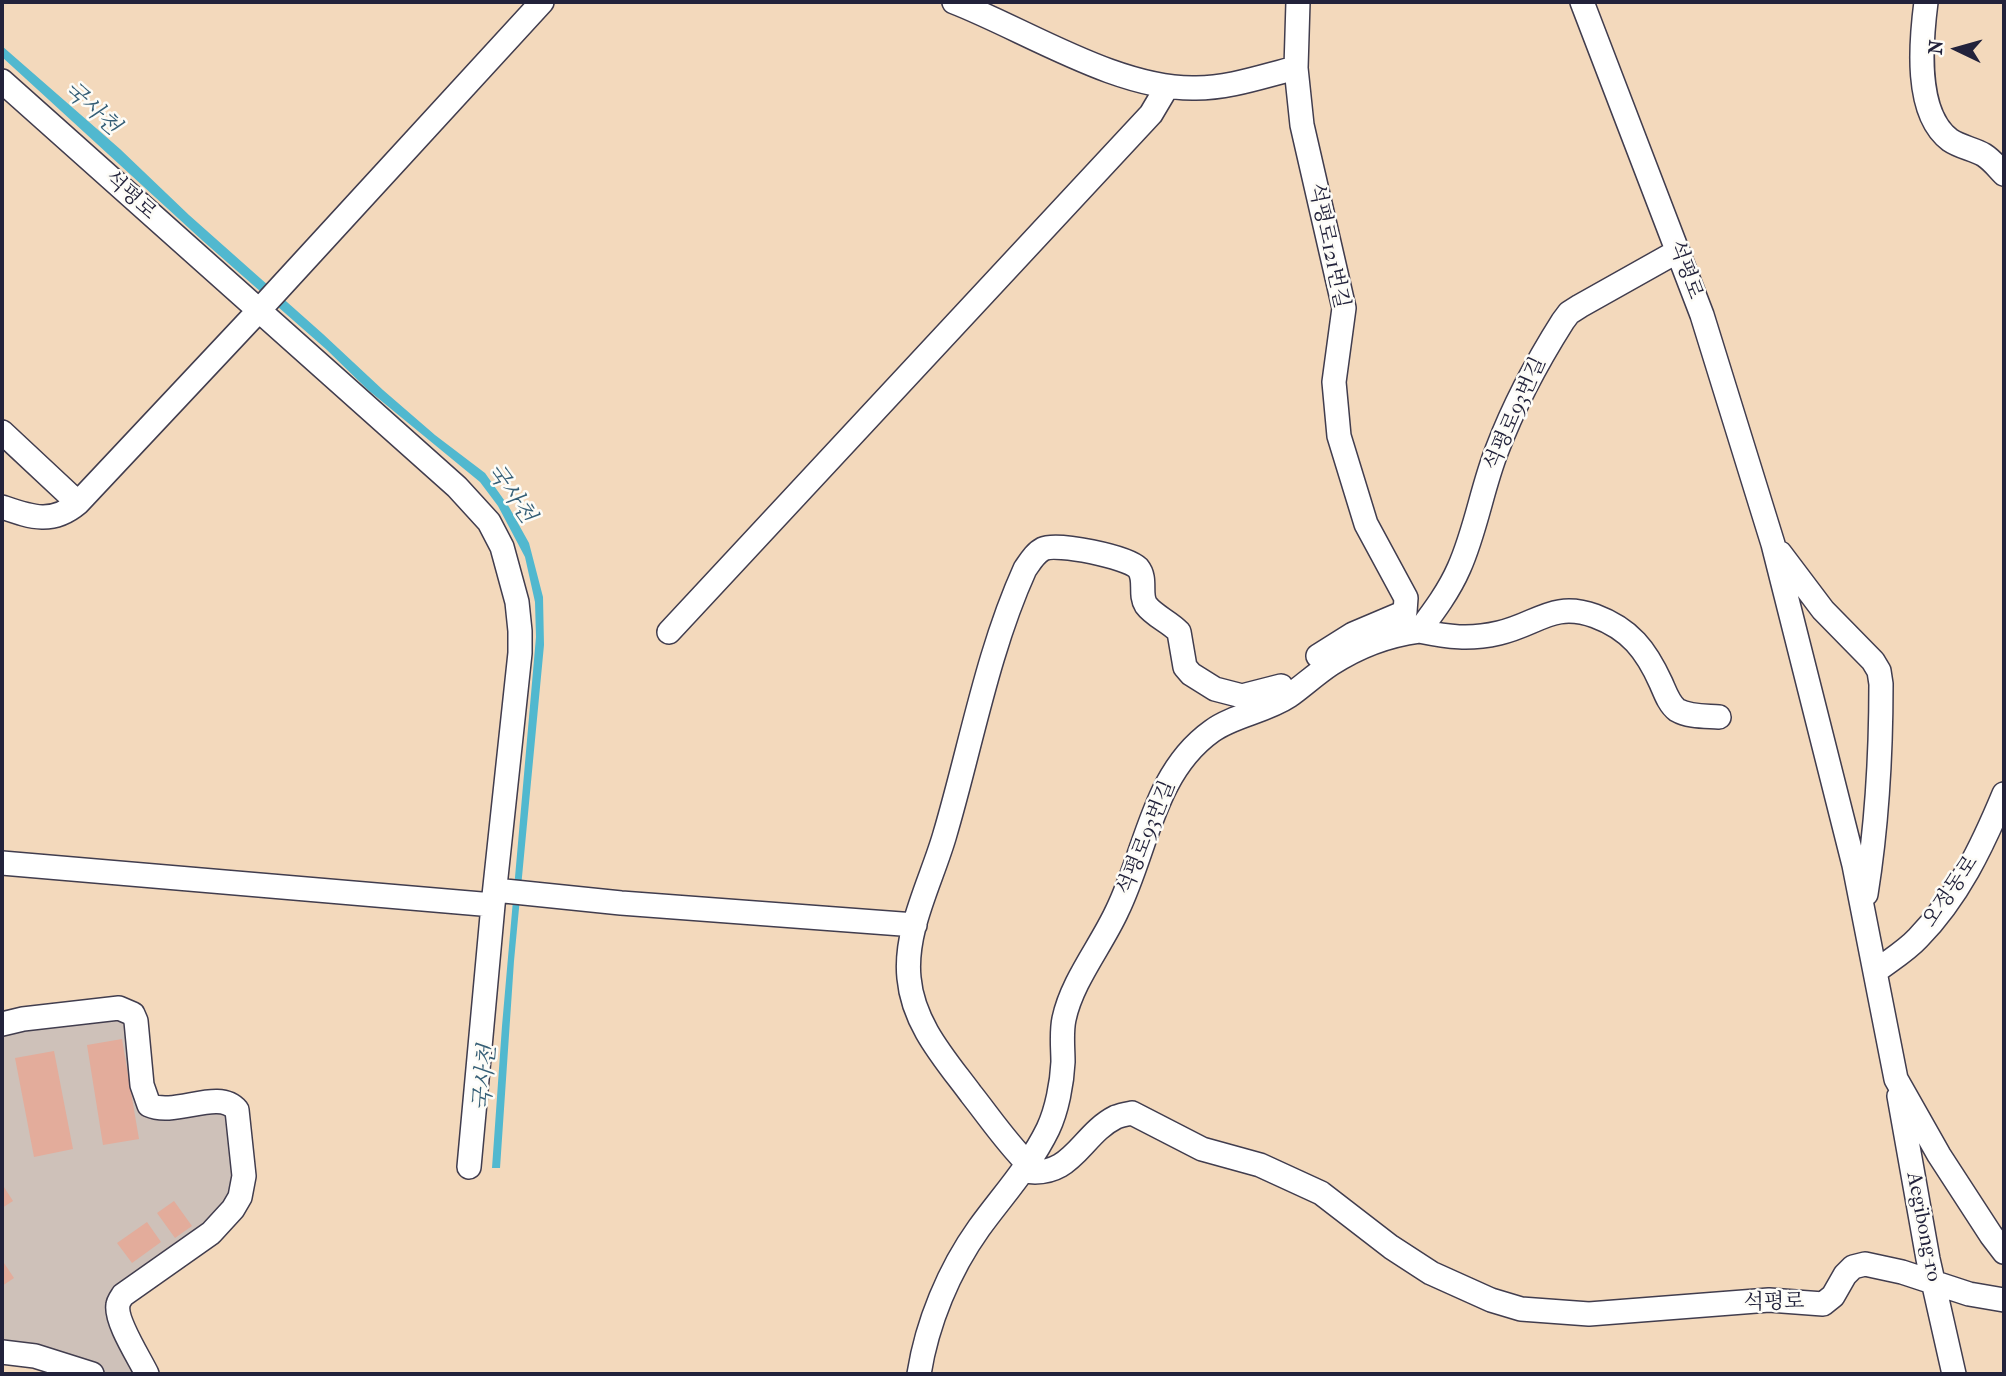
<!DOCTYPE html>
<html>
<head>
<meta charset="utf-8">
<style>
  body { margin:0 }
  #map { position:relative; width:2006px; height:1376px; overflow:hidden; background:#f3d9bc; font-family:"IM FELL French Canon",serif }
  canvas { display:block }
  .frame { position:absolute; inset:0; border:4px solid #22223b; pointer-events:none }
  .north { position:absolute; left:1922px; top:14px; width:70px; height:70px; -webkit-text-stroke:5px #fdfcf7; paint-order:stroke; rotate:275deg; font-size:19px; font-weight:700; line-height:28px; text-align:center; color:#22223b }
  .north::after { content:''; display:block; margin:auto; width:24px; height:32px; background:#22223b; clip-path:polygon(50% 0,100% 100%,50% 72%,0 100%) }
</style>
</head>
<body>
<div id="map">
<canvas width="2006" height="1376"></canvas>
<div class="frame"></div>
<div class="north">N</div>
</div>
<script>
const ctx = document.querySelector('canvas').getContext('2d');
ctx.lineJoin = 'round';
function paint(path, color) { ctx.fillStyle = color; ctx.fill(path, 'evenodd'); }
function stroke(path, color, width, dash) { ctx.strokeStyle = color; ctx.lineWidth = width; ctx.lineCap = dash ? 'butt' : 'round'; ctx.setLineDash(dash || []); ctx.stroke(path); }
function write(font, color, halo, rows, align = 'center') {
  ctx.font = font + ' "IM FELL French Canon","Noto Serif KR",serif'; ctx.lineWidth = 5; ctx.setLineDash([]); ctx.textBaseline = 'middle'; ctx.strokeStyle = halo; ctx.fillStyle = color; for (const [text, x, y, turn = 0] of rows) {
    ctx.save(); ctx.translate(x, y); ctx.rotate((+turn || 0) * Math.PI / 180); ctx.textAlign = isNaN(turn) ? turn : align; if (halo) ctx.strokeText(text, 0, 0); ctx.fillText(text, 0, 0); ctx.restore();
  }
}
const industrial = new Path2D(`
  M128 1015 139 1096 228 1107 239 1174 225 1212 122 1287 142 1374H111L73 1361 2 1346V1032Z`);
const water = new Path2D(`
  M2 46 120 149 189 215 323 334 383 390 435 435 485 473 509 507 529 543 543 597 544 645 514 961 500 1168H492L502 1026 536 637 535 602 525 557 498 506 480 482 368 390 327 350 203 241 2 57Z`);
const building = new Path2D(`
  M122 1039 139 1139 103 1145 87 1045Z
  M54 1051 73 1149 34 1157 15 1058Z
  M2 1184 13 1201 2 1208Z
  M174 1201 192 1226 175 1238 157 1213Z
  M147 1222 161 1242 132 1263 117 1243Z
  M2 1260 14 1278 2 1286Z`);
const minor = new Path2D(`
  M954 2C1026 30 1118 90 1196 88 1230 88 1263 76 1296 68
  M1298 2 1296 68 1302 125 1344 308 1334 382 1339 436 1366 524 1406 598 1405 612 1353 634 1318 656
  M1582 2 1702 315 1773 544 1854 865 1896 1079 1939 1155 1991 1235 2004 1252
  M1926 2C1921 41 1914 113 1950 140 1960 147 1974 149 1984 155 1992 160 1998 168 2004 174
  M2 81 457 487 489 522 502 547 517 602 520 631V653L493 905 469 1167
  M2 432 78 503
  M2 507C31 517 52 525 78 503L263 306 542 2
  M1780 553 1823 610 1873 661 1879 671 1881 684C1881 754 1877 825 1866 894
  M1419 631C1449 637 1469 640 1499 633 1538 624 1553 601 1595 616 1630 629 1646 650 1661 683 1665 692 1669 704 1677 710 1689 717 1705 716 1719 717
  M669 632 1151 114 1167 87
  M2 863 493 905
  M495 890 621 903 915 925
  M1875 972C1889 961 1906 951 1918 938 1958 897 1982 847 2004 794
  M2 1024 23 1019 119 1008 133 1014 136 1021 142 1085 149 1105C175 1117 219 1088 237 1110L244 1176 240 1197 233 1209 211 1233 123 1295C121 1298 118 1302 118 1305 115 1321 140 1359 147 1374
  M1899 1096 1928 1259 1954 1374
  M1028 1164C1006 1142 990 1118 971 1094 945 1059 913 1024 909 978 904 930 932 880 945 834 971 746 987 653 1025 569 1030 562 1035 553 1043 549 1057 542 1127 557 1138 568 1147 579 1139 594 1146 605 1154 616 1170 622 1179 632L1185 667 1191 674 1215 689 1242 696 1281 686
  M1024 1171C1073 1179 1080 1135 1116 1117 1121 1115 1127 1114 1132 1113L1202 1149 1260 1165 1321 1193 1391 1247 1431 1273 1491 1300 1521 1309 1589 1314 1769 1300 1823 1304 1833 1296 1845 1275 1853 1267 1865 1264 1902 1272 1969 1294 2004 1300
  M2 1352 35 1356 92 1374
  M919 1374C927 1323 949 1270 979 1228 1003 1195 1030 1166 1048 1129 1057 1110 1062 1083 1063 1062 1063 1048 1061 1033 1064 1019 1072 981 1101 946 1117 911 1147 850 1153 773 1212 731 1234 715 1265 712 1289 696 1303 686 1316 674 1331 664 1357 647 1389 635 1419 631 1434 611 1449 591 1459 568 1476 530 1482 488 1497 450 1514 405 1537 362 1563 321L1569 313 1580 306 1678 251`);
const streetNames = [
  ["석평로",130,196,42],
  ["석평로121번길",1328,246,78],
  ["석평로",1685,270,70],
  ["석평로93번길",1516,414,-66],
  ["석평로93번길",1147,838,-68],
  ["오정동로",1951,892,-56],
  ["Aegibong-ro",1923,1227,79],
  ["석평로",1774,1303,-1]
];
const waterNames = [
  ["국사천",91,109,42],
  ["국사천",510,494,55],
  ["국사천",486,1078,-85]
];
paint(industrial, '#cec1b9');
paint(water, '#51b8cf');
paint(building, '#e3ac9b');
stroke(minor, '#413d4e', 26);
stroke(minor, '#fff', 23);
write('21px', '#22223b', '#fdfcf7', streetNames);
write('italic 23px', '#355e76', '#fdfcf7', waterNames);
</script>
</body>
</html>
